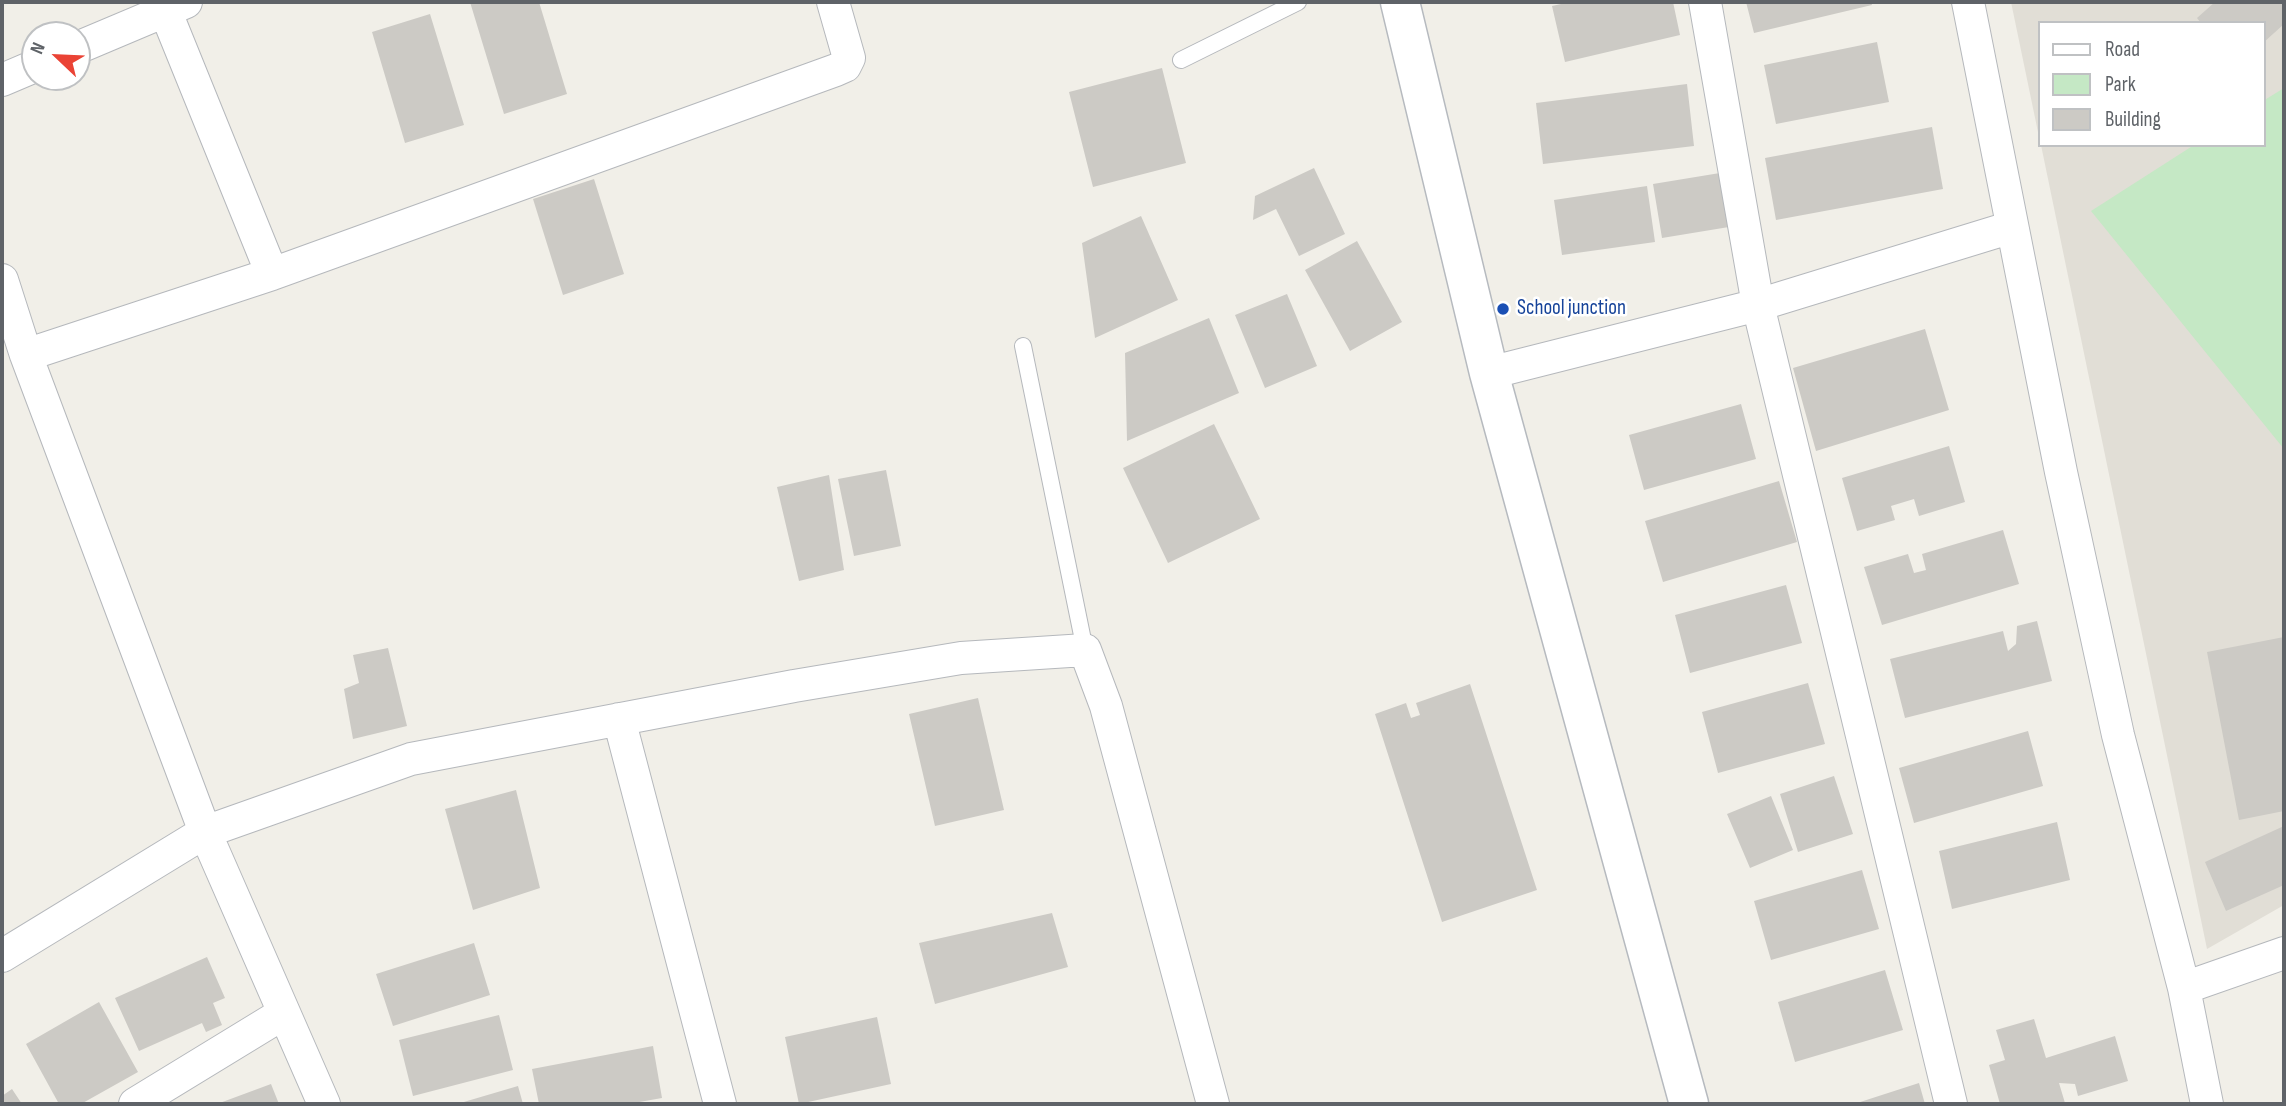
<!DOCTYPE html>
<html>
<head>
<meta charset="utf-8">
<style>
  body { margin:0 }
  #map { position:relative; width:2286px; height:1106px; overflow:hidden; background:#f1efe8; font-family:"Sofia Sans Condensed",sans-serif }
  canvas { display:block }
  .frame { position:absolute; inset:0; border:4px solid #5f6368; pointer-events:none }
  .legend { position:absolute; left:2038px; top:21px; width:228px; height:126px; box-sizing:border-box; background:#fff; border:2px solid #bfc1c3; margin:0; padding:9px 12px; list-style:none; font-size:21px; color:#5f6368 }
  .legend li { display:flex; align-items:center; gap:14px; height:35px }
  .legend b { width:35px; border:2px solid #bfc1c3 }
  .north { position:absolute; left:21px; top:21px; width:70px; height:70px; box-sizing:border-box; background:#fff; border:2px solid #bfc1c3; border-radius:50%; rotate:293deg; font-size:19px; font-weight:700; line-height:28px; text-align:center; color:#5f6368 }
  .north::after { content:''; display:block; margin:auto; width:24px; height:32px; background:#ea4335; clip-path:polygon(50% 0,100% 100%,50% 72%,0 100%) }
</style>
</head>
<body>
<div id="map">
<canvas width="2286" height="1106"></canvas>
<div class="frame"></div>
<ul class="legend">
<li><b style="height:9px;background:#fff"></b>Road</li>
<li><b style="height:19px;background:#c5e8c5"></b>Park</li>
<li><b style="height:19px;background:#cccac5"></b>Building</li>
</ul>
<div class="north">N</div>
</div>
<script>
const ctx = document.querySelector('canvas').getContext('2d');
ctx.lineJoin = 'round';
function paint(path, color) { ctx.fillStyle = color; ctx.fill(path, 'evenodd'); }
function stroke(path, color, width, dash) { ctx.strokeStyle = color; ctx.lineWidth = width; ctx.lineCap = dash ? 'butt' : 'round'; ctx.setLineDash(dash || []); ctx.stroke(path); }
function write(font, color, halo, rows, align = 'center') {
  ctx.font = font + ' "Sofia Sans Condensed",sans-serif'; ctx.lineWidth = 5; ctx.setLineDash([]); ctx.textBaseline = 'middle'; ctx.strokeStyle = halo; ctx.fillStyle = color; for (const [text, x, y, turn = 0] of rows) {
    ctx.save(); ctx.translate(x, y); ctx.rotate((+turn || 0) * Math.PI / 180); ctx.textAlign = isNaN(turn) ? turn : align; if (halo) ctx.strokeText(text, 0, 0); ctx.fillText(text, 0, 0); ctx.restore();
  }
}
const education = new Path2D(`
  M2011 2H2284V905L2207 949 2041 145H2263V23H2039V137Z`);
const green = new Path2D(`
  M2284 88V449L2091 211 2194 145H2263V101Z`);
const building = new Path2D(`
  M470 2H539L567 94 504 114Z
  M1570 2H1673L1680 35 1565 62 1552 6Z
  M1746 2H1871L1872 5 1754 33Z
  M2215 2H2284V24L2263 43V23H2201L2197 18Z
  M430 14 464 125 405 143 372 32Z
  M1877 42 1889 102 1776 124 1764 65Z
  M1162 68 1186 163 1093 187 1069 92Z
  M1687 84 1694 146 1543 164 1536 103Z
  M1932 127 1943 189 1776 220 1765 158Z
  M1314 168 1345 234 1299 256 1276 209 1253 220 1255 196Z
  M1726 172 1735 226 1662 238 1653 184Z
  M594 179 624 274 563 295 533 199Z
  M1647 186 1655 242 1562 255 1554 200Z
  M1141 216 1178 300 1095 338 1082 243Z
  M1357 241 1402 322 1350 351 1305 270Z
  M1287 294 1317 366 1265 388 1235 315Z
  M1209 318 1239 393 1127 441 1125 353Z
  M1925 329 1949 410 1816 451 1793 368Z
  M1741 404 1756 459 1644 490 1629 435Z
  M1214 424 1260 519 1168 563 1123 468Z
  M1949 446 1965 502 1919 516 1914 499 1891 506 1895 520 1857 531 1842 478Z
  M886 470 901 546 854 556 838 479Z
  M829 475 844 570 799 581 777 487Z
  M1779 481 1797 542 1663 582 1645 521Z
  M2003 530 2019 584 1882 625 1864 567 1908 554 1914 573 1926 570 1922 554Z
  M1786 585 1802 643 1690 673 1675 615Z
  M2037 621 2052 681 1905 718 1890 659 2003 631 2008 651 2016 644 2017 626Z
  M2284 637V811L2239 820 2207 652Z
  M388 648 407 726 353 739 344 689 359 683 353 655Z
  M1808 683 1825 744 1718 773 1702 712Z
  M1470 684 1537 890 1442 922 1375 714 1406 703 1411 718 1420 715 1416 703Z
  M978 698 1004 810 935 826 909 714Z
  M2028 731 2043 786 1914 823 1899 768Z
  M1834 776 1853 834 1798 852 1780 794Z
  M516 790 540 888 473 910 445 809Z
  M1771 796 1793 850 1750 868 1727 814Z
  M2057 822 2070 880 1952 909 1939 851Z
  M2284 826V885L2226 911 2205 862Z
  M1862 870 1879 929 1771 960 1754 901Z
  M1052 913 1068 967 935 1004 919 943Z
  M474 943 490 995 393 1026 376 974Z
  M207 957 225 998 213 1003 222 1025 206 1032 202 1023 139 1051 115 998Z
  M1885 970 1903 1030 1795 1062 1778 1002Z
  M99 1002 138 1072 81 1104H59L26 1044Z
  M499 1015 513 1070 413 1096 399 1040Z
  M877 1017 891 1084 799 1104 785 1037Z
  M2034 1019 2046 1058 2115 1036 2128 1081 2078 1096 2075 1084 2059 1083 2065 1103 2061 1104H2000L1989 1065 2005 1060 1996 1030Z
  M653 1046 662 1098 628 1104H539L532 1069Z
  M1919 1083 1925 1104H1854Z
  M271 1084 279 1104H217Z
  M518 1086 523 1104H457Z
  M12 1089 22 1104H2V1096Z`);
const lane = new Path2D(`
  M1181 60 1298 2
  M1023 346 1085 650`);
const street = new Path2D(`
  M1705 2 1758 305 1951 1104
  M1968 2 2061 472 2118 735 2184 988 2207 1104
  M165 10 272 274
  M77 48 186 2
  M2 80 35 66
  M2 280 26 355 205 832 324 1104
  M26 355 272 274 836 70 845 66 849 58 833 2
  M1489 373 1758 305 2012 227
  M619 719 720 1104
  M2 956 205 832 411 759 794 686 961 658 1085 650 1106 706 1213 1104
  M2184 988 2284 953
  M135 1104 284 1013`);
const secondary = new Path2D(`
  M1400 2 1489 373 1689 1104`);
const markers = [
  [1503,309,7,"#1a4fb4"]
];
const transitNames = [
  ["School junction",1517,309]
];
paint(education, '#e1ded6');
paint(green, '#c5e8c5');
paint(building, '#cccac5');
stroke(lane, '#b5b8bc', 18);
stroke(street, '#b5b8bc', 34);
stroke(secondary, '#b6babf', 41);
stroke(lane, '#fff', 16);
stroke(street, '#fff', 32);
stroke(secondary, '#fff', 38);
for (const [x, y, r, color] of markers) { const dot = new Path2D(); dot.arc(x, y, r, 0, 2 * Math.PI); ctx.fillStyle = color; ctx.fill(dot); stroke(dot, '#fff', 2.5); }
write('21px', '#164399', '#fff', transitNames, 'left');
</script>
</body>
</html>
